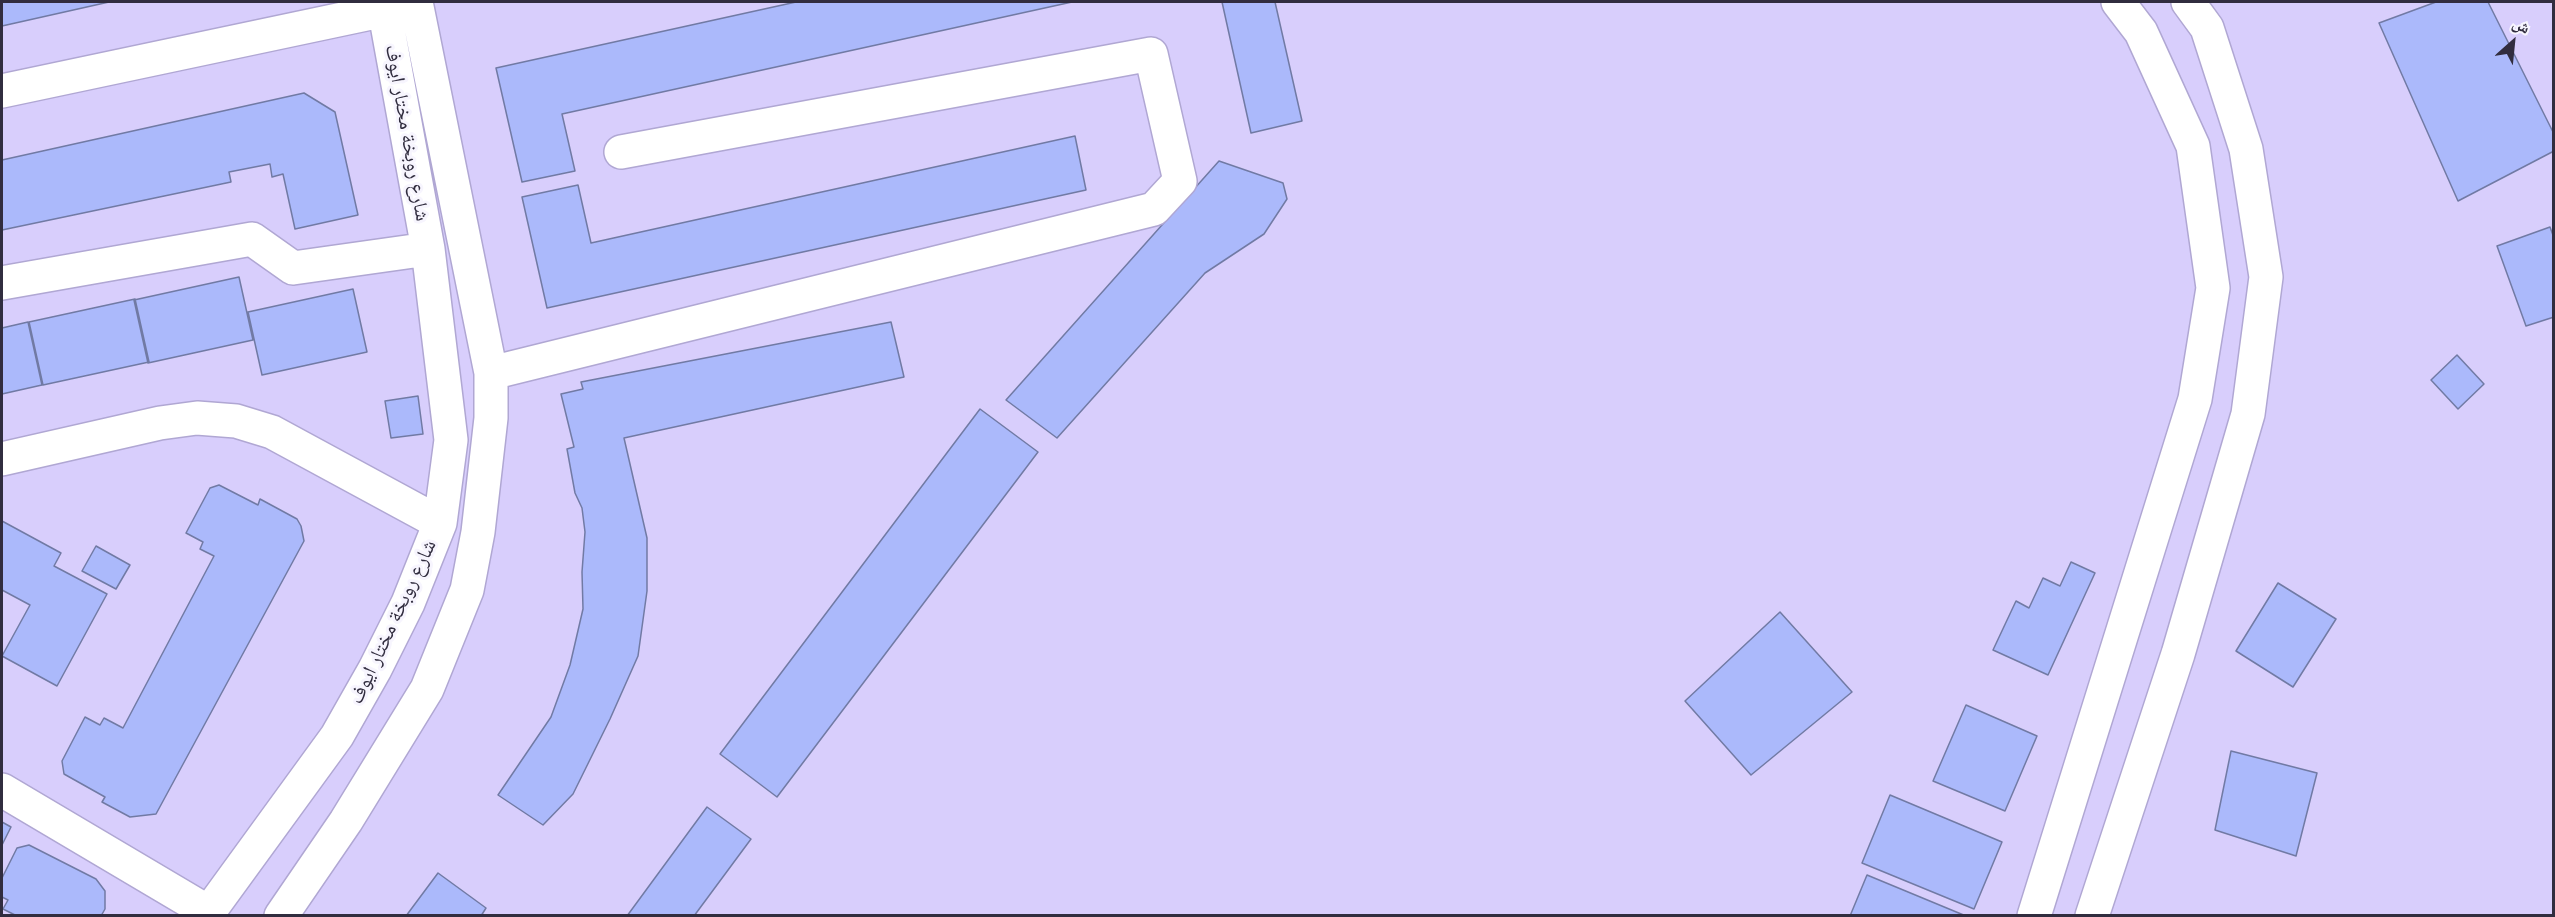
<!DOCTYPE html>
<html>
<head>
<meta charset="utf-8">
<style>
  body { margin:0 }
  #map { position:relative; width:2555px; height:917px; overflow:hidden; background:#d8cefc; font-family:"Roboto Serif","Noto Naskh Arabic",serif }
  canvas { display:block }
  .frame { position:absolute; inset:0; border:3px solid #312d3f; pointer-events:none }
  .north { position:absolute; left:2483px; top:12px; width:60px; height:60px; -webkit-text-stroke:4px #f7f5fe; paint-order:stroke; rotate:27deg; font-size:16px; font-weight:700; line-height:24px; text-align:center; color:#312d3f }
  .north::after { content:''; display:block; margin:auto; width:21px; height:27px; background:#312d3f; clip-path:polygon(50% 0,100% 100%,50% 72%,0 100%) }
</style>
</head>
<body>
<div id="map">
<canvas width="2555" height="917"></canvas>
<div class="frame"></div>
<div class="north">ش</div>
</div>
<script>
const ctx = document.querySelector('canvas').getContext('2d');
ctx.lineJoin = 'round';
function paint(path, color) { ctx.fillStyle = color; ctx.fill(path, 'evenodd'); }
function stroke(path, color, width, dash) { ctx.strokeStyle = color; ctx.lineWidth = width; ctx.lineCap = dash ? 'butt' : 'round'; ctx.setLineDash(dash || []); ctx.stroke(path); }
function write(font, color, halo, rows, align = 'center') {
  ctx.font = font + ' "Roboto Serif","Noto Naskh Arabic",serif'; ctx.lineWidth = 6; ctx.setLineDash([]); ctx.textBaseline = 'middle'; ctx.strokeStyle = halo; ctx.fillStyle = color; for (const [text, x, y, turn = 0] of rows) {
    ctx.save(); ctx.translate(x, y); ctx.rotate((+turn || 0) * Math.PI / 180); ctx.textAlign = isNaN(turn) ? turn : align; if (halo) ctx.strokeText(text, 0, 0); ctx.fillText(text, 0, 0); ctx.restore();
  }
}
const building = new Path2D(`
  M2 2H109L2 26Z
  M796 2H1072L562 114 575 171 522 182 496 68Z
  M1222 2H1275L1302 121 1251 133Z
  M2436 2H2488L2554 134V151L2458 201 2379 23Z
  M304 93 335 112 358 215 295 229 283 174 272 177 270 164 229 172 231 182 2 230V160Z
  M1075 136 1086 190 547 308 522 197 578 185 591 243Z
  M1219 161 1283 183 1287 199 1264 234 1205 273 1057 438 1006 400Z
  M2550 227 2554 238V317L2526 326 2497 246Z
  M239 277 253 340 148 363 134 300Z
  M353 289 367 352 262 375 248 312Z
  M135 299 149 362 43 385 29 322Z
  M28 322 42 385 2 394V328Z
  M891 322 904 377 624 438 647 538V591L638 656 610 719 573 794 543 825 498 795 551 717 570 665 583 609 582 572 585 532 582 508 575 493 567 449 574 447 561 394 583 389 581 382Z
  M2457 355 2484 384 2458 409 2431 380Z
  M418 396 423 434 391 438 385 401Z
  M980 409 1038 452 777 797 720 754Z
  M219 485 258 505 260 499 297 519 301 526 304 541 156 814 130 817 102 802 105 797 64 774 62 761 85 717 100 725 104 718 123 728 214 556 200 549 203 542 186 533 210 488Z
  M2 521 61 553 54 566 107 594 57 686 2 656 30 605 2 590Z
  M96 546 130 565 116 589 82 571Z
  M2071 562 2095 573 2048 675 1993 650 2016 601 2029 608 2043 578 2060 586Z
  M2278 583 2336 619 2293 687 2236 651Z
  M1780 612 1852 692 1751 775 1685 701Z
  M1966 705 2037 736 2005 811 1933 781Z
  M2231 751 2317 773 2296 856 2215 830Z
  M1890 795 2002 842 1974 909 1862 863Z
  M707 807 751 839 694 916H627Z
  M2 822 11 827 2 845Z
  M29 845 96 879 105 891V909L101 916H17L3 909 8 900 2 897V878L17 848Z
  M438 873 486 908 481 916H406Z
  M1867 875 1966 916H1850Z`);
const minor = new Path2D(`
  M2 91 385 10
  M2 283 252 239 293 268 428 249
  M491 373 1154 209 1180 181 1151 54 621 152
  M2 459 160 423 197 418 236 421 272 432 440 523
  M2 790 208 912
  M206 916 337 736 375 669 408 603 440 523 451 440 428 249 383 2
  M281 916 346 821 427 689 467 590 478 532 491 418V373L416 2`);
const major = new Path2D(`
  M2034 916 2195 399 2213 288 2193 146 2141 32 2118 2
  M2092 916 2178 654 2248 414 2266 277 2246 149 2207 28 2188 2`);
const streetNames = [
  ["شارع روبخة مختار ايوف",407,133,80],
  ["شارع روبخة مختار ايوف",393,622,-65]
];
paint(building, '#abb9fb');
stroke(building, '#717aa4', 1.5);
stroke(minor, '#b0a7d3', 36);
stroke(major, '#b0a7d3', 36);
stroke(minor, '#fff', 33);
stroke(major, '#fff', 33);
write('20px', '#312d3f', '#f7f5fe', streetNames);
</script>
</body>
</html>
